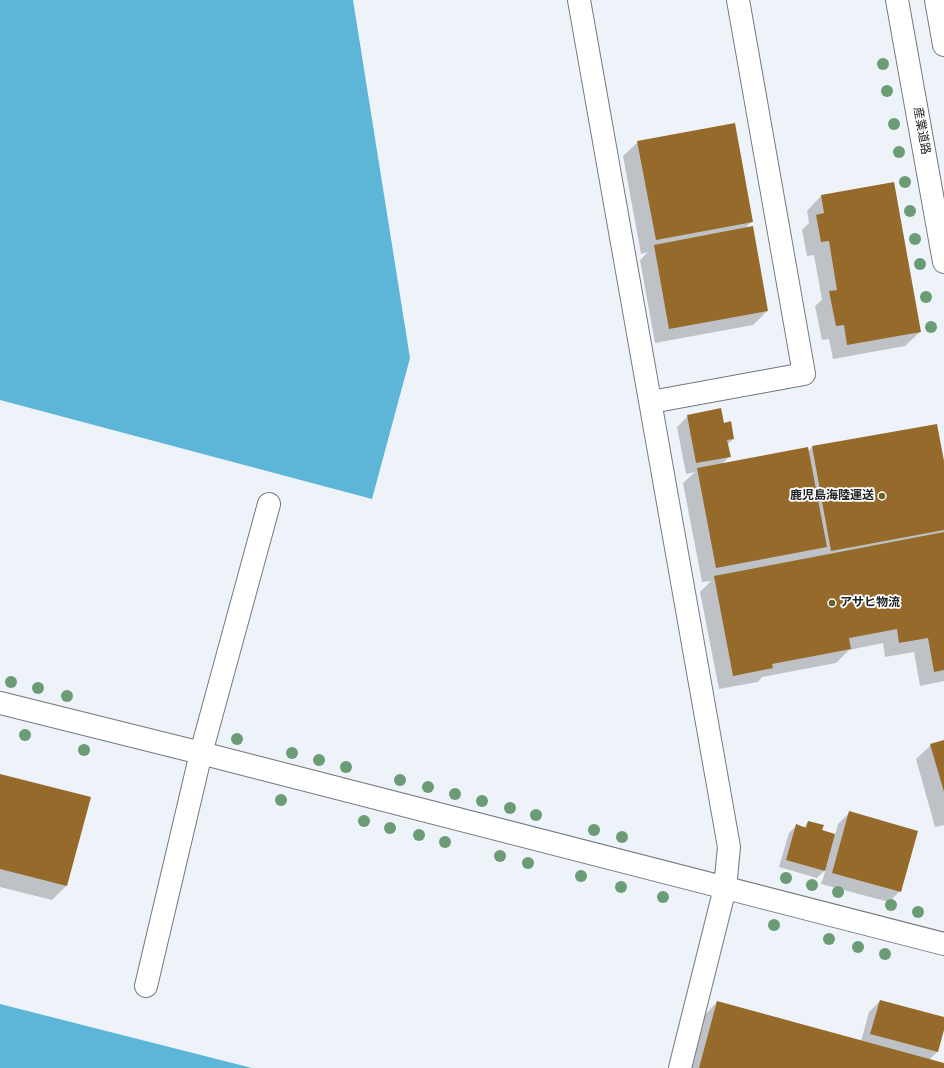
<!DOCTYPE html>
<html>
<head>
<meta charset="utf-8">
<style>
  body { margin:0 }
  canvas { display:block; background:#eef3f9 }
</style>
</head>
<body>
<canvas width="944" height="1068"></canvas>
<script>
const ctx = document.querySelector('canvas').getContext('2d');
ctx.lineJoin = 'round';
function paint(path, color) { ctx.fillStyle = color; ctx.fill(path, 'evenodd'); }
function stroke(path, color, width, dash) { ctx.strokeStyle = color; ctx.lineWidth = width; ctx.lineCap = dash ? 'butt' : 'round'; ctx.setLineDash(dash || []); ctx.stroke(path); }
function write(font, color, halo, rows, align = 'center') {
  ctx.font = font + ' "Nunito Sans","Noto Sans JP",sans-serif'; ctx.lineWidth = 3.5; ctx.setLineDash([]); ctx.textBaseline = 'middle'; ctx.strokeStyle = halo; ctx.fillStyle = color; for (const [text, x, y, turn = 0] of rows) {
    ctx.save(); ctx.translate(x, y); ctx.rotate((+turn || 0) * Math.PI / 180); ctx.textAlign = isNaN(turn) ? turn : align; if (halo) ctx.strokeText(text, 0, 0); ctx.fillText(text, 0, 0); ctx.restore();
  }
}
const water = new Path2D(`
  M0 0H353L410 358 372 499 0 400Z
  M0 1004 252 1068H0Z`);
const shadow = new Path2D(`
  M638 142 752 221 744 229 767 311 753 325 655 343 640 260 648 252 641 254 623 156Z
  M894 183 920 332 905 346 833 359 829 339 822 340 815 306 822 300 814 255 807 256 802 230 809 223 807 211 821 196Z
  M688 416 723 424 733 439 727 445 730 456 722 464 808 452 812 447 944 467V681L920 686 914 652 885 657 883 643 849 650 836 663 762 677 758 682 719 689 700 592 711 581 702 582 683 483 695 472 686 474 677 427Z
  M944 741V825L935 827 916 759 931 745Z
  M0 775 66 886 52 900 0 887Z
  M849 813 900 891 889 902 821 884 826 869 817 878 779 867 789 833 796 826 803 828 808 822 821 831 835 835 838 824Z
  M880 1001 944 1019V1026L937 1052 929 1060 944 1064V1068H689L703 1017 717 1002 861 1041 869 1012Z`);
const building = new Path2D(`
  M735 123 753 222 656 240 637 141Z
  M894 182 921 332 847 345 844 325 836 326 829 291 837 290 829 241 821 242 816 215 824 213 821 195Z
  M753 226 768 311 669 329 654 245Z
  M721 408 724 423 731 421 734 439 727 440 731 457 696 463 687 415Z
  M937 424 944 461V530L831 551 812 446Z
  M808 447 827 547 716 568 697 468Z
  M944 532V670L934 672 928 638 899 643 897 629 849 638 851 649 772 664 773 668 733 676 714 576Z
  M944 740V792L930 744Z
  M0 774 91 797 67 886 0 869Z
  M849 811 918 831 901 892 832 873Z
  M808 821 824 825 822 830 835 834 825 871 786 860 796 824 806 828Z
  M880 1000 944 1017V1030L938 1052 870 1034Z
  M717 1001 944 1063V1068H699Z`);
const minor = new Path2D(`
  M579 0 729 847 725 888 680 1068
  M651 402 804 374 738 0
  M0 703 201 753 944 944
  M146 986 201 753 269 504`);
const major = new Path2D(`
  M897 0 944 262
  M936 0 944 45`);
const trees = [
  [883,64],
  [887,91],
  [894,124],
  [899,152],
  [905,182],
  [910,211],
  [915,239],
  [920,264],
  [926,297],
  [931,327],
  [11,682],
  [38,688],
  [67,696],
  [25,735],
  [237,739],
  [84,750],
  [292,753],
  [319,760],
  [346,767],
  [400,780],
  [428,787],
  [455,794],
  [281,800],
  [482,801],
  [510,808],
  [536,815],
  [364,821],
  [390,828],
  [594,830],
  [419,835],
  [622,837],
  [445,842],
  [500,856],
  [528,863],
  [581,876],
  [786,878],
  [812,885],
  [621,887],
  [838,892],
  [663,897],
  [891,905],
  [918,912],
  [774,925],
  [829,939],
  [858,947],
  [885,954]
];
const markers = [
  [882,496,4,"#69612d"],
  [832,603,4,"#69612d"]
];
const streetNames = [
  ["産業道路",921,131,80]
];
const poiNames = [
  ["鹿児島海陸運送",874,496],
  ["アサヒ物流",840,603,"left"]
];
paint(water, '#5db6d7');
paint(shadow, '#0003');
paint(building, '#966a2a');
stroke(minor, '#73787d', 24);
stroke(major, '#73787d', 24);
stroke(minor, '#fff', 22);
stroke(major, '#fff', 22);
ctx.fillStyle = '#6b9c76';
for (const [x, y] of trees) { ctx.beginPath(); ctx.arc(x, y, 6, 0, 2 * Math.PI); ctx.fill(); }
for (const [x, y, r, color] of markers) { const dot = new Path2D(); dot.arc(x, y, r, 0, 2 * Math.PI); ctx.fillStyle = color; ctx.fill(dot); stroke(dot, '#fff', 1.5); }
write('12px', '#202224', '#fff', streetNames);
write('bold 12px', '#202224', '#fff', poiNames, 'right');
</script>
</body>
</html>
